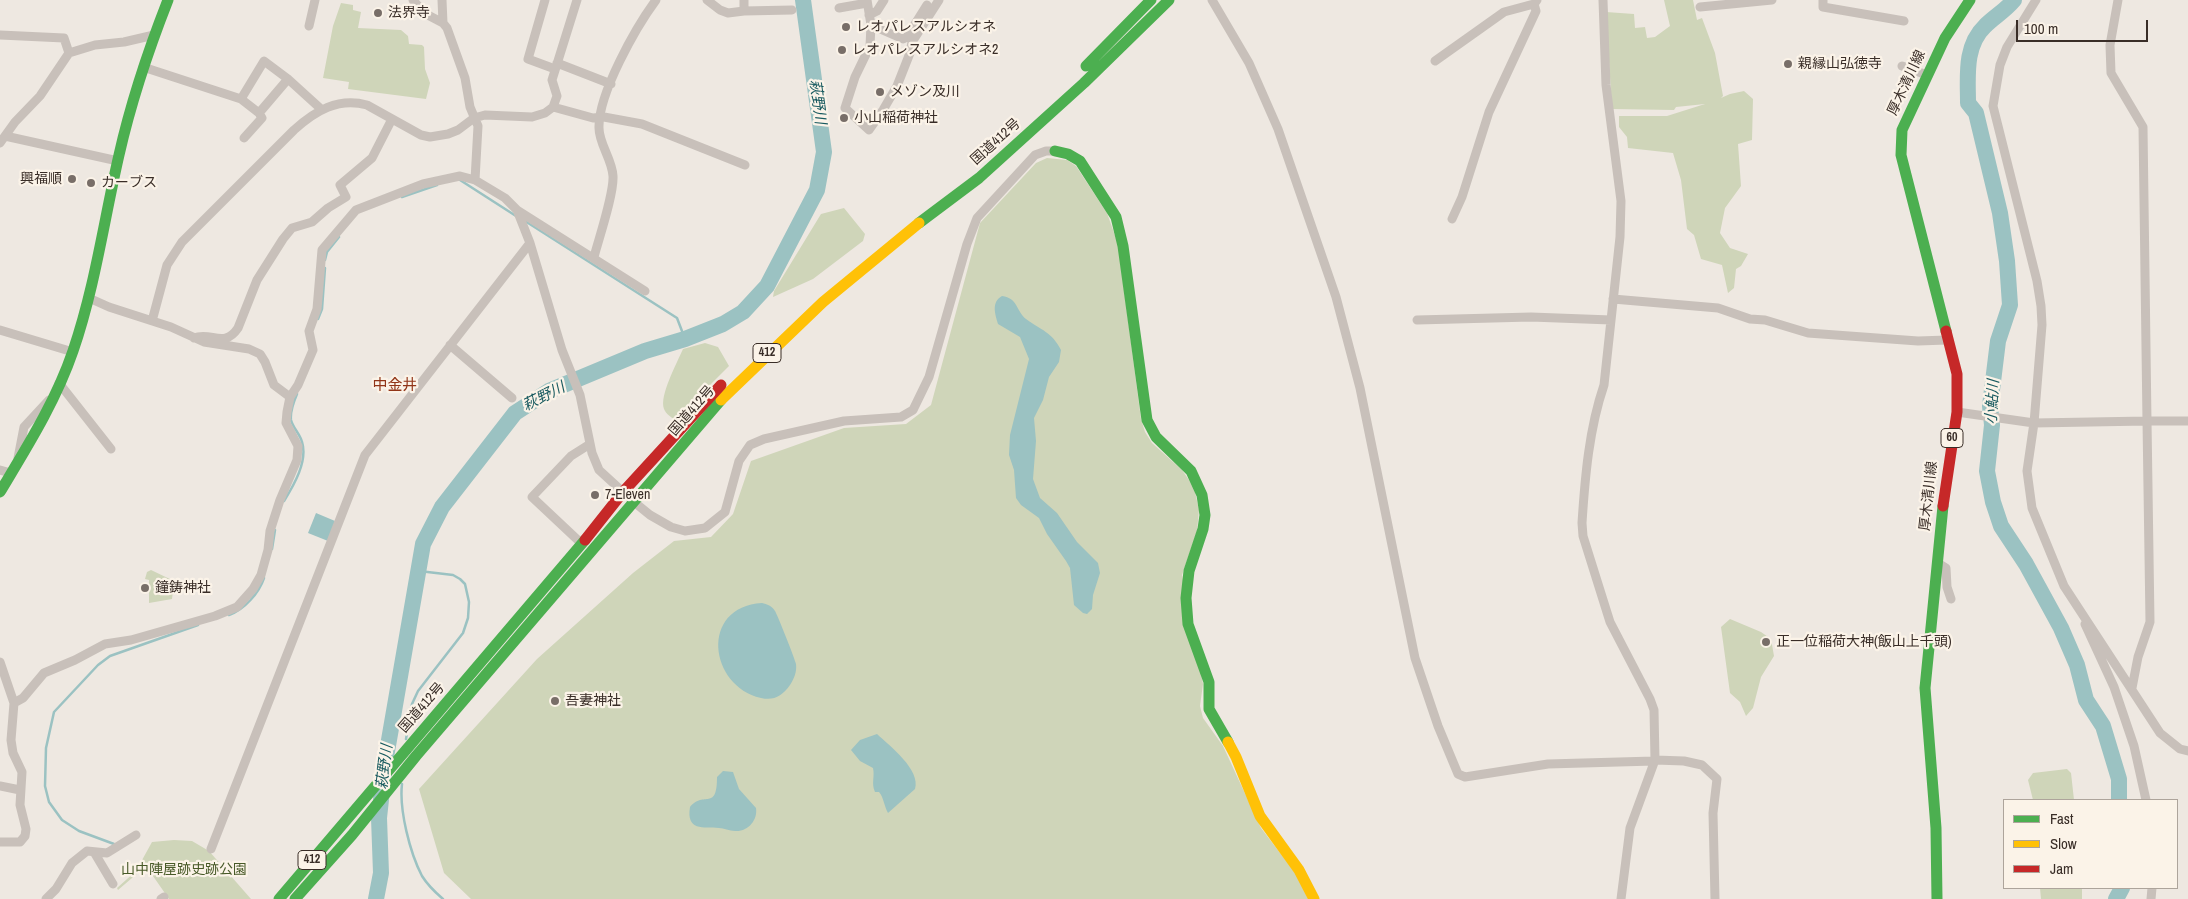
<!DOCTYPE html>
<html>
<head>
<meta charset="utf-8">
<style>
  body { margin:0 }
  #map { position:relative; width:2188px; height:899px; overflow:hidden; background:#eee8e1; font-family:"Archivo Narrow",sans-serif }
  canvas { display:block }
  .legend { position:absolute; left:2003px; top:799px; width:175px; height:90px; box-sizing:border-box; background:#fbf3e8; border:1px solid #ada49b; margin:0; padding:6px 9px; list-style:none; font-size:15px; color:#392d27 }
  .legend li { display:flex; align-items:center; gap:10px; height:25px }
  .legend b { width:25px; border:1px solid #ada49b }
  .scale { position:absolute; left:2016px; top:20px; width:132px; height:22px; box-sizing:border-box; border:2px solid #392d27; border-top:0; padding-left:6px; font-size:15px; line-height:18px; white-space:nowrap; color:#392d27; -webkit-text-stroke:4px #fbf3e8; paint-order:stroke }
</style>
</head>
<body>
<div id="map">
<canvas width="2188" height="899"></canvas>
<ul class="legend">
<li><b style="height:6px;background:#4caf50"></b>Fast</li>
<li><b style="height:6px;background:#ffc107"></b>Slow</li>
<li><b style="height:6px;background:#c62828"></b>Jam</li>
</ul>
<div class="scale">100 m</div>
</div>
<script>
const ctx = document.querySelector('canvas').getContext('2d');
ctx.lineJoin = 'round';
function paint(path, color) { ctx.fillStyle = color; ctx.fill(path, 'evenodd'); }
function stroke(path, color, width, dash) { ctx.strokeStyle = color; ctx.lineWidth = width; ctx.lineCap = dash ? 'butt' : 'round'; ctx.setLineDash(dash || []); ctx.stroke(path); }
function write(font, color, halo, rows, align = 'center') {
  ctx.font = font + ' "Archivo Narrow","Noto Sans JP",sans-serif'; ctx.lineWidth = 4.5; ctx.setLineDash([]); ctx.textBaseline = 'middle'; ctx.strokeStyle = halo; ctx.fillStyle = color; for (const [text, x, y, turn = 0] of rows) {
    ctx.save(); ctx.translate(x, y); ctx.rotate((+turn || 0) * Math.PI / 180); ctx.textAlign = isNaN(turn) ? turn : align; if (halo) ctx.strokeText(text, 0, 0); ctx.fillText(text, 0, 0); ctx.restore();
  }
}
const green = new Path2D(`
  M1664 0H1693L1697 20 1702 18 1715 53 1723 96 1721 98 1730 94 1744 91 1753 99 1752 140 1738 144 1741 186 1725 208 1720 233 1730 248 1748 254 1741 266 1736 269 1734 288 1728 293 1722 265 1701 259 1694 235 1687 229 1681 180 1673 153 1628 148 1627 137 1619 127V116H1667L1705 104 1676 107 1674 110 1612 109 1606 12 1634 14 1635 28 1645 27 1647 38 1655 37 1670 26Z
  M341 3 353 5V10L361 12 358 28 401 30 408 36 409 44 422 45 424 47 425 69 430 83 426 99 348 89 349 82 323 78 333 26Z
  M1047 158 1067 160 1076 166 1107 213 1118 244 1141 419 1145 432 1152 443 1182 470 1189 480 1195 492 1199 510 1197 531 1182 575 1203 684 1200 706 1203 718 1223 746 1261 828 1296 874 1308 899H471L444 873 419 789 537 659 633 573 674 541 711 537 733 514 751 461 844 428 906 424 931 405 980 223 1036 163Z
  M844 208 865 234 863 241 813 279 773 297 774 291 821 214Z
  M705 343 718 347 729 366 675 420C671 417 666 414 664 409 659 396 677 363 683 349Z
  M151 570 174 581 172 599 149 603V580L145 579 147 572Z
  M1730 619 1761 632 1771 639 1774 656 1761 677 1753 708 1746 716 1740 702 1730 693 1721 627Z
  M2067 769 2071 773 2074 800H2033L2028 780 2033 773Z
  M174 840 192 841 209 851 251 899H169L146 866 118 890 117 888 136 871 152 842Z
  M2040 888H2082V899H2041Z`);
const water = new Path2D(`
  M1002 296C1018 298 1016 311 1026 319 1041 330 1052 332 1061 350L1059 362 1049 377 1043 400 1034 418 1036 441 1033 479 1040 498 1057 513 1077 542 1098 563 1100 573 1093 595 1092 609 1087 614 1083 613 1074 605 1070 568 1066 561 1047 534 1039 518 1021 505 1016 498 1014 470 1009 455 1010 435 1029 359 1020 337 998 324C995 314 991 302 1002 296Z
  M316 513 335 521 328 541 308 533Z
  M762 603C767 604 772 606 775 611 777 614 795 659 796 664 797 672 794 679 790 685 782 696 774 701 761 698 709 686 699 607 762 603Z
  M877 734C890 746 921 770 915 789L888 813C884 806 884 798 879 792H875C871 783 875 777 873 768L860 761 851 750 860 740Z
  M723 771 733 772 739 789 756 808C758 820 748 832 735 831 729 831 724 828 719 828 703 827 686 831 690 807 704 790 717 812 717 777Z`);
const stream = new Path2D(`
  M460 180 516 216
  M402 197 437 185
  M525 221 677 318 685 339
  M325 260 327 252 339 237
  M318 319 322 309 325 268
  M284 501C294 485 308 461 302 442 300 434 293 428 291 420 290 412 294 401 297 394
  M272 549 275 530
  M229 615C244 610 259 593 264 578
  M406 739 412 704 418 691 463 633 468 618 469 602 465 584 460 579 453 575 419 571
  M402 784C399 810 410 853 422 876 427 884 436 893 443 899
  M114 844 79 831 62 820 49 802 45 786 46 748 54 712 98 665 110 656 198 625`);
const river = new Path2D(`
  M2014 0C2005 11 1995 16 1985 26 1964 46 1968 77 1968 103L1976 113 2000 213 2007 261 2010 305 1998 341 1990 406 1992 425 1987 471 1993 502 2001 526 2026 564 2061 628 2077 665 2086 700 2103 726 2119 779V800
  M376 899 381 873 379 818 385 763 423 544 442 507 515 413 549 391 645 351 685 339 723 324 743 312 767 286 817 190 824 152 803 0
  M2116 899 2122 888`);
const street = new Path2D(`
  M413 0 424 13 443 23 447 28 465 78 470 107 478 126 475 180 505 198 517 210 530 243 562 350 580 395 592 453 599 470 634 502 650 515 671 527 685 531 705 528 725 512 739 461 750 445 764 439 844 421 901 417 913 410 929 377 967 244 977 218 1035 155 1046 151H1055
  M442 0 443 23
  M545 0 528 59 555 69
  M707 0 720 10 728 13 744 11 792 10
  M867 0 871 25 870 46 855 77 845 108 869 130 883 110 897 86 910 53 912 42 939 0
  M1212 0 1249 63 1278 129 1336 297 1360 388 1415 658 1438 726 1458 774 1465 777 1548 764 1654 761
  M1603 0 1606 85 1621 201 1620 237 1604 385C1589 429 1585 477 1582 523L1583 536 1610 622 1650 699 1654 710 1655 760 1630 828 1621 899
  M1823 0V7L1904 21
  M2036 0 2007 47 2000 65 1993 106 2037 281 2041 306 2042 325 2034 423 2027 471 2032 508 2064 586 2160 733 2180 749 2188 751
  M1700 7 1772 0
  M839 8 867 3
  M744 11V0
  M869 15 877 11 884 0
  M871 25 903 39 907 37 927 5
  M309 26 315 0
  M0 35 64 38 69 53
  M1435 61 1504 12 1534 4 1537 0
  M557 63 611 84
  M1902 66 1927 75
  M143 67 241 99 264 61 288 79 321 109
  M241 99 259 113 288 79
  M553 107 593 118 604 117 642 124 745 165
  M5 136 118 161
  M244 138 262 118 259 113
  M0 143 15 122 40 96 69 53 95 45 124 42 154 35
  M517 210 645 291
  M1452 219 1462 197 1489 112 1536 11 1534 4
  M594 257C599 238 614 194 613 176 612 159 599 144 599 128 598 94 636 27 656 0
  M89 298 109 307 171 327 204 342 249 349 260 354 265 362 274 385 290 397
  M1613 299 1718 308 1750 319 1765 320 1808 333 1918 341 1947 340
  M1417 320 1531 317 1611 320
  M152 321 167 265 182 242 294 130C315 111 338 97 367 105L421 135 430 137 448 134 458 130 474 118 485 115 532 117 545 113 553 107 557 96 552 80 577 0
  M0 330 73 352
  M194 338C211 331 224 349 238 328L257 280 283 239 292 228 312 222 328 208 346 197 340 185 372 158 392 119
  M450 345 512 398
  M59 383 111 449
  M1957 412 2034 423 2147 421 2143 127 2111 73 2110 45 2118 0
  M18 458 24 427 49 400
  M0 470 11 473
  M582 544 532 497 571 456 590 444
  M1938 563 1946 568 1947 587 1951 599
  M2085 624 2114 687 2134 746 2146 800
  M0 662 14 703 11 740 13 753 22 772 20 805 26 829 25 836 20 842H0
  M2132 688 2138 657 2150 622 2147 421H2188
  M14 703 23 698 44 673 75 660 105 644 131 640 215 616 237 607 253 589 261 575 268 550 270 531 280 500 297 460 298 446 286 423 287 412 290 397 298 385 313 350 309 331 317 309 322 250 356 210 423 184 460 176 475 180
  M1655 760 1684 761 1702 765 1717 779 1713 813 1715 899
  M0 786 20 790
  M211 849 365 455 530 243
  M94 852 113 884
  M46 899 56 889 72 863 87 851 107 853 136 835
  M161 899 164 897
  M2151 899 2152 888`);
const fast = new Path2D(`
  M1086 66 1151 0
  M1055 151 1068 154 1080 161 1116 217 1123 246 1147 420 1156 437 1191 471 1202 495 1205 515 1203 529 1189 571 1186 598 1188 624 1209 682V709L1228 742
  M919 223 979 178 1084 83 1169 0
  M1946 331 1901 155 1902 130 1945 38 1970 0
  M0 492C27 447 56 401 73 351 95 287 104 220 119 155 131 102 148 51 168 0
  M279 899 585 540
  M295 899 352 835 416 756 721 400
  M1937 899 1936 828 1925 688 1943 506`);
const slow = new Path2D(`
  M721 400 823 302 919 223
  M1228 742 1236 757 1260 816 1299 870 1314 899`);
const jam = new Path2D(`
  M1943 506 1957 412V374L1946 331
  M585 540 623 492 721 385`);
const markers = [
  [378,13,5,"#786e68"],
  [846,27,5,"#786e68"],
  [842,50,5,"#786e68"],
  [1788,64,5,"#786e68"],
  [880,92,5,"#786e68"],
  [844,118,5,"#786e68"],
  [72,179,5,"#786e68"],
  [91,183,5,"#786e68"],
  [595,495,5,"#786e68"],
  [145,588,5,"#786e68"],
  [1766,642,5,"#786e68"],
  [555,701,5,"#786e68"]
];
const shields = [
  [767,353,28],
  [1952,438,22],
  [312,860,28]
];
const shieldNames = [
  ["412",767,353],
  ["60",1952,438],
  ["412",312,860]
];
const poiNames = [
  ["法界寺",388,13],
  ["レオパレスアルシオネ",856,27],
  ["レオパレスアルシオネ2",852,50],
  ["親縁山弘徳寺",1798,64],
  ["メゾン及川",890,92],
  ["小山稲荷神社",854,118],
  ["興福順",62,179,"right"],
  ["カーブス",101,183],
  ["7-Eleven",605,495],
  ["鐘鋳神社",155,588],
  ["正一位稲荷大神(飯山上千頭)",1776,642],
  ["吾妻神社",565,701]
];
const streetNames = [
  ["厚木清川線",1907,83,-65],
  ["国道412号",996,142,-42],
  ["国道412号",692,411,-49],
  ["厚木清川線",1929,496,-84],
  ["国道412号",422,708,-49]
];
const parkNames = [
  ["山中陣屋跡史跡公園",184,870]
];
const waterNames = [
  ["萩野川",817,102,82],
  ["萩野川",544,397,-27],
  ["小鮎川",1993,402,-87],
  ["萩野川",385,767,-83]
];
const neighbourhoodNames = [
  ["中金井",395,386]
];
paint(green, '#cfd5b9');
paint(water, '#9bc2c2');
stroke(stream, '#9bc2c2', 2.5);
stroke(river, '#9bc2c2', 16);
stroke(street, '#c8c0ba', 9);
stroke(fast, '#4caf50', 11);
stroke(slow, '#ffc107', 11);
stroke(jam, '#c62828', 11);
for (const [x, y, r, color] of markers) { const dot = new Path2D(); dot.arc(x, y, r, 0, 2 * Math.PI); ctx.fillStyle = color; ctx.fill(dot); stroke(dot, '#fbf3e8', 2); }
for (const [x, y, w] of shields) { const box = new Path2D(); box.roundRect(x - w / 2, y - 9.5, w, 19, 4); ctx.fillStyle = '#fbf3e8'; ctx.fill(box); stroke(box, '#392d27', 1); }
write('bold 12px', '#392d27', null, shieldNames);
write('14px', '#392d27', '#fbf3e8', poiNames, 'left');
write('14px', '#392d27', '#fbf3e8', streetNames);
write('14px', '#485a28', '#fbf3e8', parkNames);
write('italic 15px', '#185a5f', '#fbf3e8', waterNames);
write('15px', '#913518', '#fbf3e8', neighbourhoodNames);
</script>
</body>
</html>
